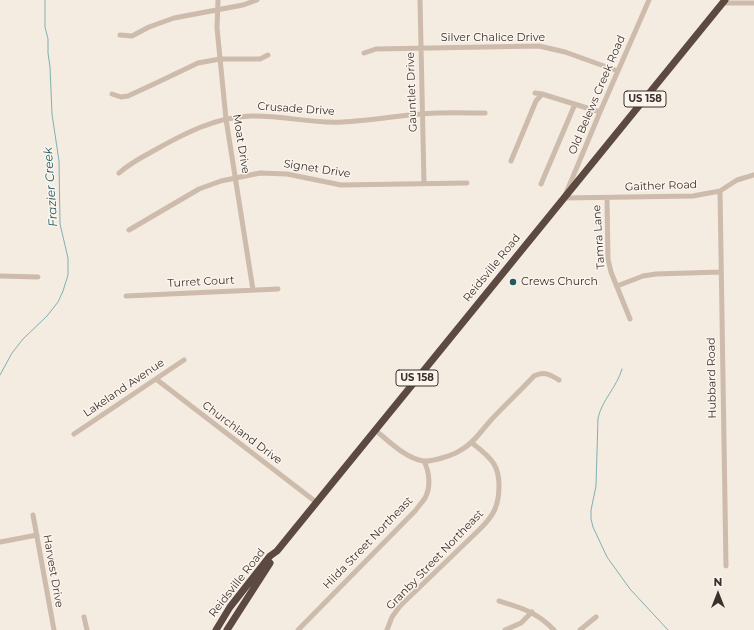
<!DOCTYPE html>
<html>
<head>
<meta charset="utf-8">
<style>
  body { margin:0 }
  #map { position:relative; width:754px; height:630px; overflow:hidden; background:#f4ebe1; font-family:Montserrat,sans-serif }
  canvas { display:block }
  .north { position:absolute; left:698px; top:574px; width:40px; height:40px; -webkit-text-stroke:3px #fbf5ee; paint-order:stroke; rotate:0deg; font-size:11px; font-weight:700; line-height:16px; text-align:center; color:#3b302b }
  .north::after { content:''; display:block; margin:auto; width:14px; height:18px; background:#3b302b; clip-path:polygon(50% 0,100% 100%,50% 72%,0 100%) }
</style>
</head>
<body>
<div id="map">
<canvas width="754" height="630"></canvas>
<div class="north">N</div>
</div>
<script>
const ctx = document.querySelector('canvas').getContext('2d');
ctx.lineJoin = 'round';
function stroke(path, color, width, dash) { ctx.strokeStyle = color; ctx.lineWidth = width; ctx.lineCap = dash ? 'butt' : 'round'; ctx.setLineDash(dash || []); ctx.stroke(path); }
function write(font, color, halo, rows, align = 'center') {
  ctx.font = font + ' Montserrat,sans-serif'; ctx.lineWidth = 3; ctx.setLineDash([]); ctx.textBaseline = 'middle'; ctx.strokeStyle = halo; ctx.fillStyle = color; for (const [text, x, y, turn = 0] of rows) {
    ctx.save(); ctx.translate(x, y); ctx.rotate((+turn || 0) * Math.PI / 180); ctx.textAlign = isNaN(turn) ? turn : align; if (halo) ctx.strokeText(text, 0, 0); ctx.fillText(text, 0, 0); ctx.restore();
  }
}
const stream = new Path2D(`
  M622 369C617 387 602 400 598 418L596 486 591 510V519L593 527 607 557 630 589 668 630
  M0 375 12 353 23 339 47 316 58 302 63 291 68 275V258L60 224 59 161 52 114 50 67 48 53V39L45 27V0`);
const minor = new Path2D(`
  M218 0 217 28 226 119 253 290
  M420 0 424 183
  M649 0 600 112 564 198 693 196 720 191 737 180 754 175
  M723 3H754
  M120 35 132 36 149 27 174 18 243 5 257 0
  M364 53 376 49 539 46 565 52 618 71
  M535 93 542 94 600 112
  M112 94 121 97 128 96 154 84 198 63 220 59H260L268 55
  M511 161 536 101 542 94
  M119 173C130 163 142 157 155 150 185 133 216 117 251 116 282 115 312 124 342 122 369 121 395 116 421 114 442 112 464 113 485 113
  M541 184 575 104
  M720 191 726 566
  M607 198 608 259 611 272 630 319
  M129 230 199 189 221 181 260 173 287 174 341 185 467 183
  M0 276 38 277
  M617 286 643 276 656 274 720 272
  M126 296 278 289
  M156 379 316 502
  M375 430C389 441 405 458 423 461 432 462 454 455 461 450 474 443 481 431 491 420 505 405 520 391 534 376 544 371 549 374 559 380
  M74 434 184 360
  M33 515 54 630
  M0 542 37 535
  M499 601C522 608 537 612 554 630
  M84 617 87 630
  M298 630 416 510C419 505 424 501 426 496 431 486 429 471 424 461
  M387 630 392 617 400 606 480 529C494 515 499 506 499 485 499 478 498 471 494 464 489 456 480 449 472 443
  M505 630 521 623 532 612
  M580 630 596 617`);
const highway = new Path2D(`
  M216 630 230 607 270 556 277 551 725 0
  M227 630 270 563`);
const markers = [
  [513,282,4,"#1f5a5e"]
];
const shields = [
  [645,99,42],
  [417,378,42]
];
const shieldNames = [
  ["US 158",645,99],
  ["US 158",417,378]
];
const streetNames = [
  ["Silver Chalice Drive",493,38],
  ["Gauntlet Drive",412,92,-92],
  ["Old Belews Creek Road",597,95,-67],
  ["Crusade Drive",296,109,4],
  ["Moat Drive",241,144,81],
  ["Signet Drive",317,169,9],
  ["Gaither Road",661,186,-2],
  ["Tamra Lane",599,237,-94],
  ["Reidsville Road",492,268,-51],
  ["Turret Court",201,282,-3],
  ["Hubbard Road",712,378,-91],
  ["Lakeland Avenue",124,388,-34],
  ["Churchland Drive",242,433,37],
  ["Hilda Street Northeast",368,543,-46],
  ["Granby Street Northeast",435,560,-46],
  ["Harvest Drive",53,571,80],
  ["Reidsville Road",237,583,-52]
];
const poiNames = [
  ["Crews Church",521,282]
];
const waterNames = [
  ["Frazier Creek",51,187,-94]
];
stroke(stream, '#7fb0b2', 1);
stroke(minor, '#cdbbac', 5);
stroke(highway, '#5c4a42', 7);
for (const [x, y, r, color] of markers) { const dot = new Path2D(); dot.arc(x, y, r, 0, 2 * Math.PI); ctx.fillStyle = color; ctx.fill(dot); stroke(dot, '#fbf5ee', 1.5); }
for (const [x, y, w] of shields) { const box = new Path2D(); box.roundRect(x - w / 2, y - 8, w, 16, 3); ctx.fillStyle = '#fbf5ee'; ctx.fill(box); stroke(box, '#3b302b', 1); }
write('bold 10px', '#3b302b', null, shieldNames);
write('11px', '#3b302b', '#fbf5ee', streetNames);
write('11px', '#3b302b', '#fbf5ee', poiNames, 'left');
write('italic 12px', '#1f5a5e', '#fbf5ee', waterNames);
</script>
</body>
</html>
